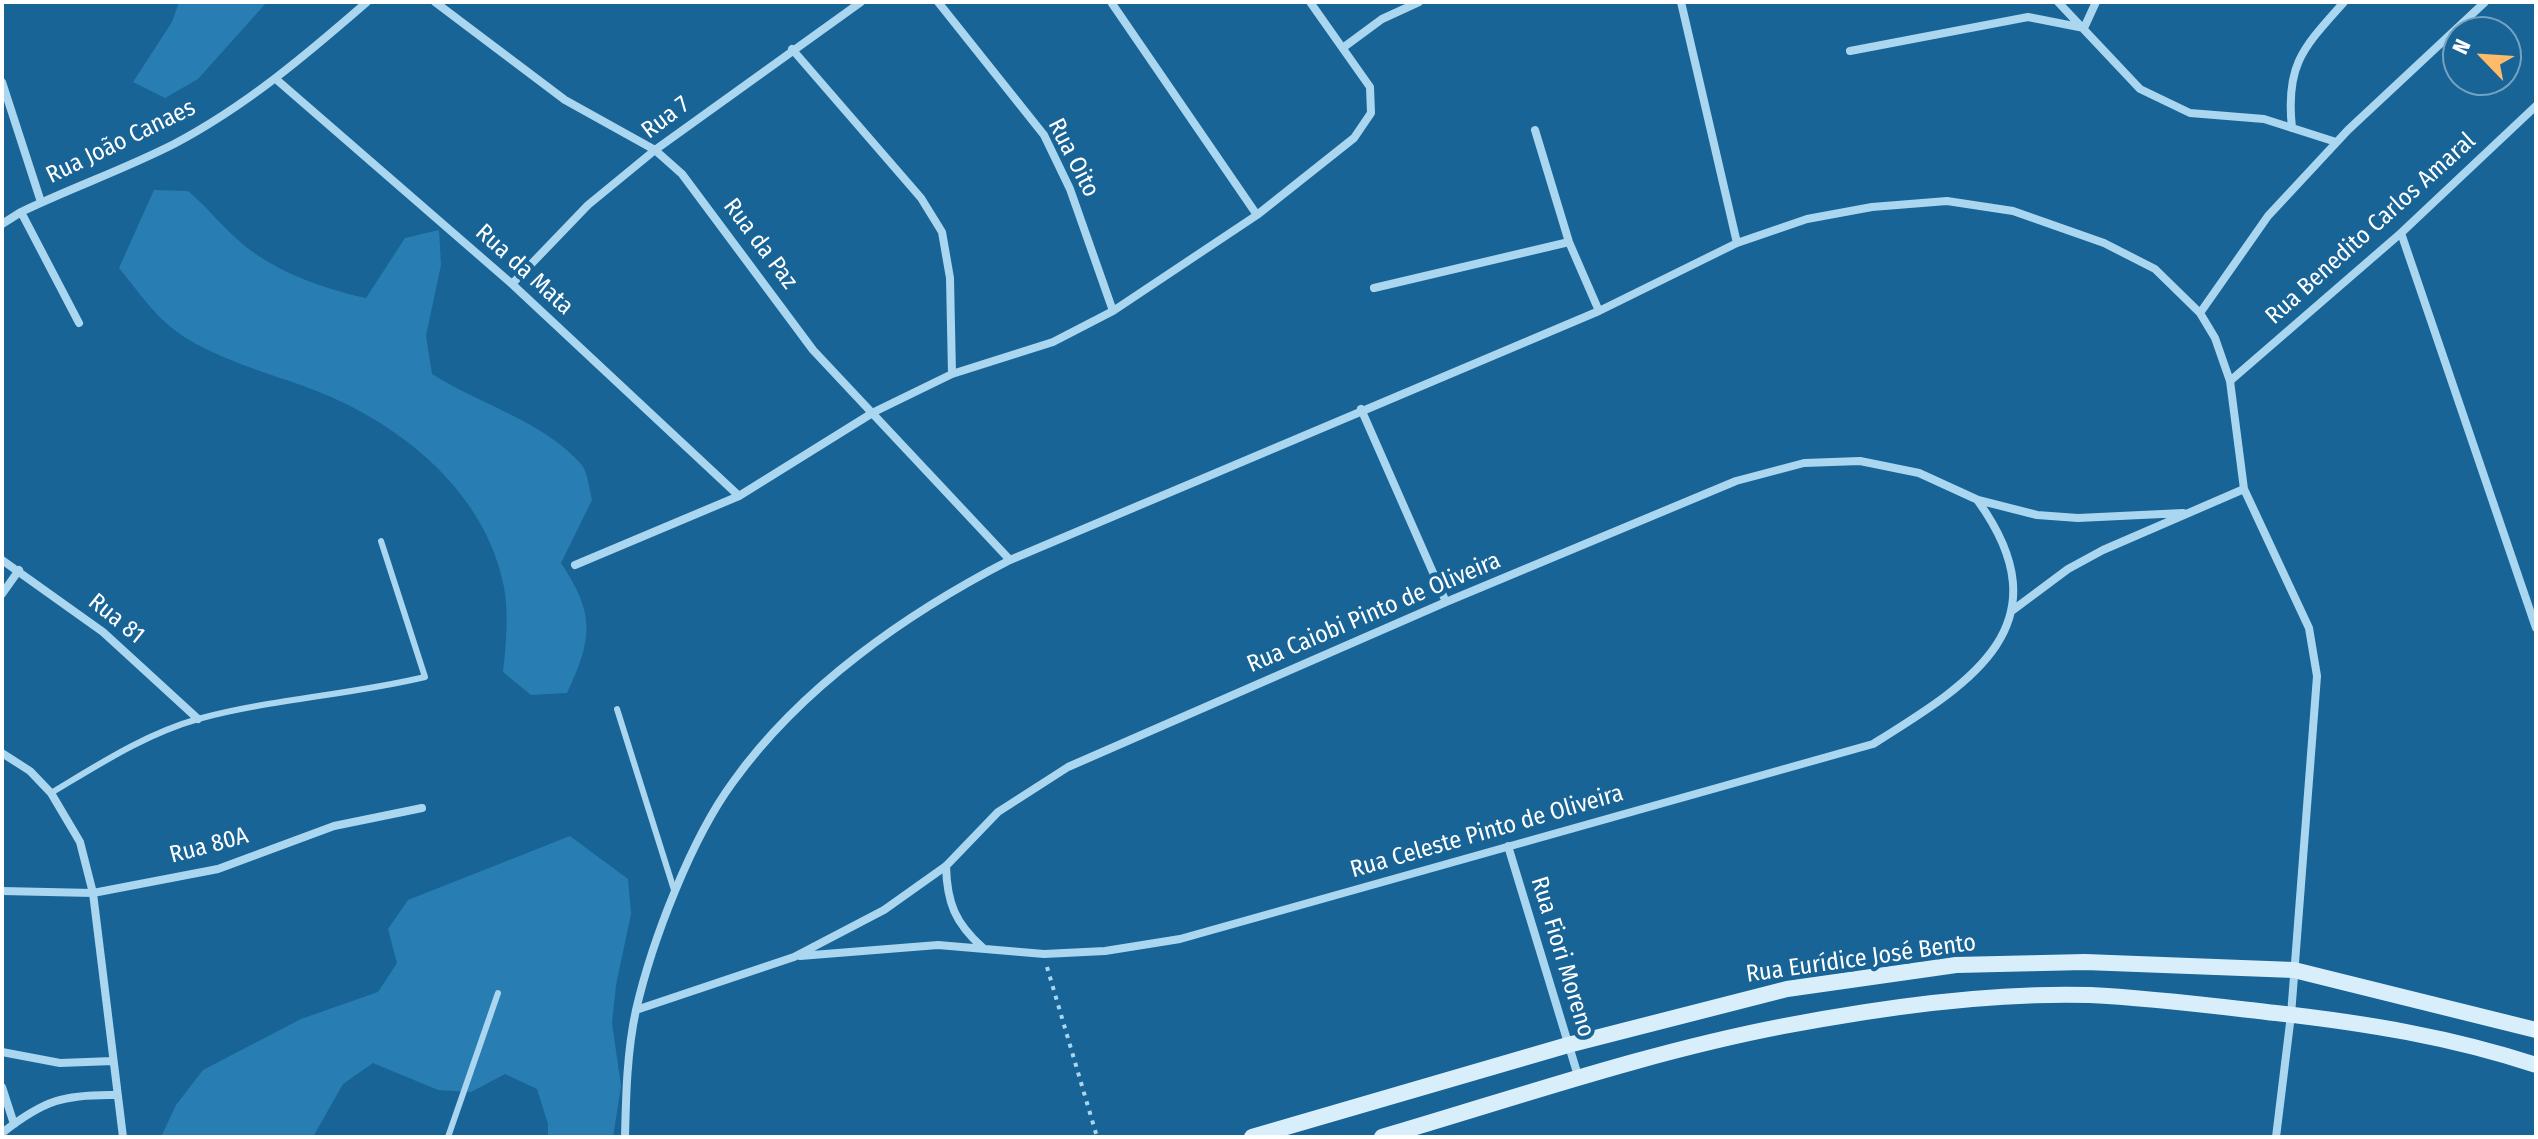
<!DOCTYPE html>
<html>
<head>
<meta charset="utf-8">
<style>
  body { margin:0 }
  #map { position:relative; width:2538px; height:1139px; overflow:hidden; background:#186496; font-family:"Fira Sans Condensed",sans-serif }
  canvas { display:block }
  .frame { position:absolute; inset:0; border:4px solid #fff; pointer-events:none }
  .north { position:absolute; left:2442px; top:16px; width:80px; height:80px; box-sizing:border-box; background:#186496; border:2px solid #74a2c0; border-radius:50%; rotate:295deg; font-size:22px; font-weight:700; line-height:32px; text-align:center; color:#fff }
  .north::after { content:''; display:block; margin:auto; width:28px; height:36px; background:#ffba6a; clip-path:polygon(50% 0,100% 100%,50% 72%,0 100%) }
</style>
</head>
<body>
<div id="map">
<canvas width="2538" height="1139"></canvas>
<div class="frame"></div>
<div class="north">N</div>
</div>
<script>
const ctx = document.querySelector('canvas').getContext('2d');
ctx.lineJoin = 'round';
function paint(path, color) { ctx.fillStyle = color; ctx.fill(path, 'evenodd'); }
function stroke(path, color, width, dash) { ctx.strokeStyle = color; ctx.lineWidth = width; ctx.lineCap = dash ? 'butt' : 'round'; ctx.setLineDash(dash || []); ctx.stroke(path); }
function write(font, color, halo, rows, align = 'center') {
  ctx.font = font + ' "Fira Sans Condensed",sans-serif'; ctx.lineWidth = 8; ctx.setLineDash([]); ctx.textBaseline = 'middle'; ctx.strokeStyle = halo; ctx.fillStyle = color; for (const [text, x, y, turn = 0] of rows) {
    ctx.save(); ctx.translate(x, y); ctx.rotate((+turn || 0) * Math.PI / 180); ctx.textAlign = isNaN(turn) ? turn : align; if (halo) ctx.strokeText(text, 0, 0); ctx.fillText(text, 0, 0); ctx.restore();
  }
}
const green = new Path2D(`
  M179 2H267L198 79 165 98 133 82 172 22Z
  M154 190 188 191C206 206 220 224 237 239 270 270 323 289 366 298L405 238 439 230 441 265 426 336 432 374C479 404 543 421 581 464 588 472 589 489 592 500L561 563C595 614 593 638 567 693L531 695 503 672C506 644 509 615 504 587 486 492 400 423 314 390 270 373 220 361 180 334 154 316 139 292 119 268Z
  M570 836 628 879 631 914 616 985 612 1023 621 1086 613 1137H548V1124L537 1089 505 1074 471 1092 438 1090 373 1063 343 1084 313 1137H161L176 1105 203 1070 301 1019 378 992 397 963 388 929 408 900Z`);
const path = new Path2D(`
  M1047 967 1097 1137`);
const lane = new Path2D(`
  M617 709 675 893
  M51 793C98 765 145 734 198 719 272 699 350 695 425 677L381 541
  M448 1137 498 993`);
const street = new Path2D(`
  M435 2 565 100 655 150 682 174 813 350 1010 560
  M938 2 1044 135 1070 189 1113 311
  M1111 2 1257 215
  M1681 2 1737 243
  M2058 2 2140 89 2190 113 2264 119 2336 142
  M1344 47 1382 19 1419 2
  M792 49 921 198 942 232 950 278 952 374
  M1850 51 2028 17 2084 28 2096 2
  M277 80 512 284 739 496
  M2 82 41 202
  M2292 128C2285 64 2304 47 2344 2
  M1535 130 1569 242 1599 311
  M21 212 79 323
  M2 224 21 212C71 188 125 169 174 144 246 106 306 55 367 2
  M2401 233 2536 628
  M512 284 588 205 655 150 861 2
  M1374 288 1569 242
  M2200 313 2268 216 2348 130 2485 2
  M2230 381 2401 233 2536 106
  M1361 409 1446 602
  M2 560 103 632 198 719
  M575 565 739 496 874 412 952 374 1053 342 1113 311 1257 215 1354 138 1371 113 1370 87 1310 2
  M2 594 19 570
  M2013 610 2068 569 2103 550 2244 489
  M2 753 30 771 51 793 80 842 93 893 123 1137
  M1508 846 1579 1079
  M946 866C947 903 955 923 983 948
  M2 891 93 893 218 869 334 826 422 808
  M800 956 938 945 1044 954 1105 951 1180 939 1873 744C1971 683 2067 625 1978 501
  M636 1010 794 957 884 910 946 866 998 812 1068 767 1446 602 1736 481 1804 463 1860 461 1919 473 1978 500 2037 515 2078 518 2183 513
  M2 1052 60 1063 113 1061
  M2 1087 14 1124
  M2 1133C44 1100 64 1094 117 1095
  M625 1137C626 1095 627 1051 636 1010 652 941 691 839 733 782 801 687 907 613 1010 560L1599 311 1737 243 1807 219 1872 207 1947 201 2013 211 2104 243 2155 269 2200 313 2215 338 2230 381 2244 489 2309 628 2317 676 2291 1015 2276 1137`);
const secondary = new Path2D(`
  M1252 1137 1568 1045 1787 989 1956 965 2085 962 2294 970 2536 1030
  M1382 1137C1515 1098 1648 1052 1784 1026 1883 1007 1989 992 2090 995 2152 998 2214 1006 2276 1013 2365 1023 2451 1037 2536 1065`);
const streetNames = [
  ["Rua 7",666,118,-37],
  ["Rua João Canaes",121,142,-26],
  ["Rua Oito",1073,158,63],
  ["Rua Benedito Carlos Amaral",2371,229,-42],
  ["Rua da Paz",760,244,53],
  ["Rua da Mata",524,270,42],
  ["Rua Caiobi Pinto de Oliveira",1374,613,-23],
  ["Rua 81",116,619,39],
  ["Rua Celeste Pinto de Oliveira",1487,832,-16],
  ["Rua 80A",209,846,-15],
  ["Rua Fiori Moreno",1562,957,73],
  ["Rua Eurídice José Bento",1861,959,-8]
];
paint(green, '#287eb2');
stroke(path, '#aad6f0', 4, [4, 6]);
stroke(lane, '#aad6f0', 6);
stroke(street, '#aad6f0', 8);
stroke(secondary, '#d9eefb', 16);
write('24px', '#fff', '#186496', streetNames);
</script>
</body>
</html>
